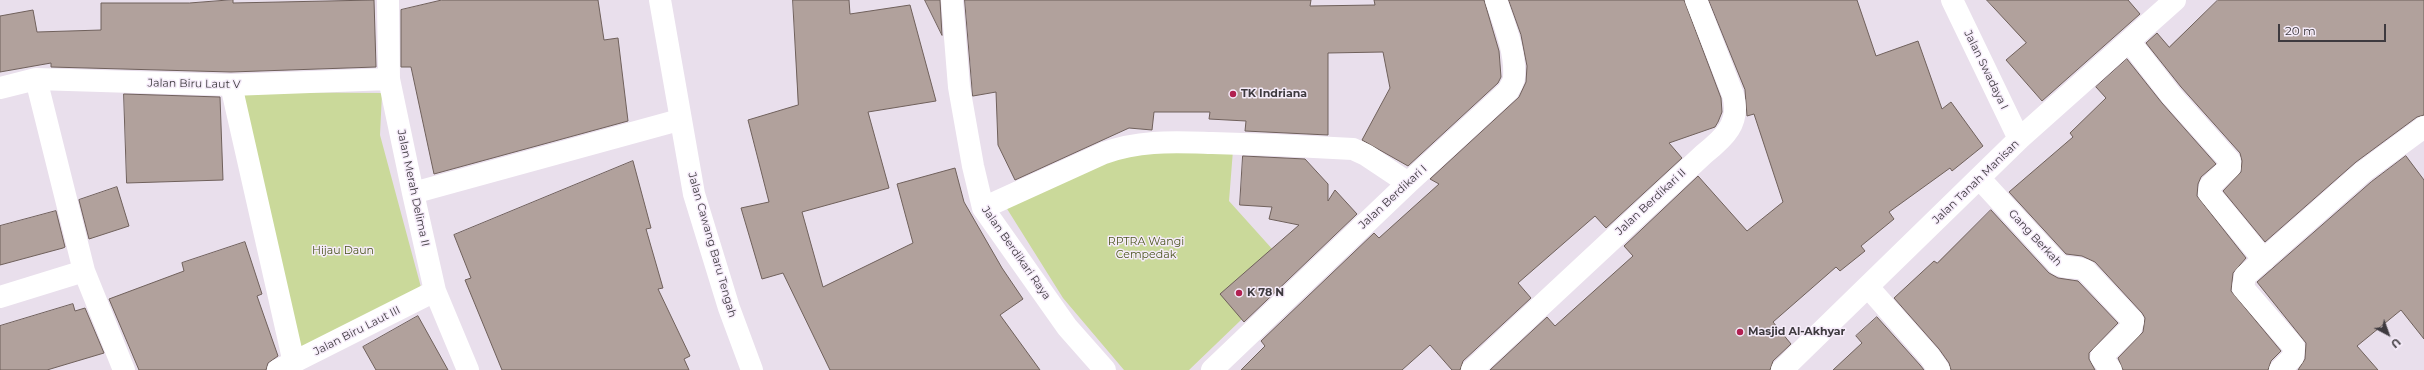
<!DOCTYPE html>
<html>
<head>
<meta charset="utf-8">
<style>
  body { margin:0 }
  #map { position:relative; width:2424px; height:370px; overflow:hidden; background:#e9dfec; font-family:Montserrat,sans-serif }
  canvas { display:block }
  .north { position:absolute; left:2368px; top:314px; width:40px; height:40px; -webkit-text-stroke:3px #f6ecfa; paint-order:stroke; rotate:139deg; font-size:11px; font-weight:700; line-height:16px; text-align:center; color:#3e3a3f }
  .north::after { content:''; display:block; margin:auto; width:14px; height:18px; background:#3e3a3f; clip-path:polygon(50% 0,100% 100%,50% 72%,0 100%) }
  .scale { position:absolute; left:2278px; top:24px; width:108px; height:18px; box-sizing:border-box; border:2px solid #3e3a3f; border-top:0; padding-left:5px; font-size:12px; line-height:14px; white-space:nowrap; color:#3e3a3f; -webkit-text-stroke:3px #f6ecfa; paint-order:stroke }
</style>
</head>
<body>
<div id="map">
<canvas width="2424" height="370"></canvas>
<div class="north">U</div>
<div class="scale">20 m</div>
</div>
<script>
const ctx = document.querySelector('canvas').getContext('2d');
ctx.lineJoin = 'round';
function paint(path, color) { ctx.fillStyle = color; ctx.fill(path, 'evenodd'); }
function stroke(path, color, width, dash) { ctx.strokeStyle = color; ctx.lineWidth = width; ctx.lineCap = dash ? 'butt' : 'round'; ctx.setLineDash(dash || []); ctx.stroke(path); }
function write(font, color, halo, rows, align = 'center') {
  ctx.font = font + ' Montserrat,sans-serif'; ctx.lineWidth = 3; ctx.setLineDash([]); ctx.textBaseline = 'middle'; ctx.strokeStyle = halo; ctx.fillStyle = color; for (const [text, x, y, turn = 0] of rows) {
    ctx.save(); ctx.translate(x, y); ctx.rotate((+turn || 0) * Math.PI / 180); ctx.textAlign = isNaN(turn) ? turn : align; if (halo) ctx.strokeText(text, 0, 0); ctx.fillText(text, 0, 0); ctx.restore();
  }
}
const green = new Path2D(`
  M236 92 382 93 380 135 422 291 299 349Z
  M1127 150H1233L1229 201 1292 271 1189 370H1124L1063 298 1004 204Z`);
const building = new Path2D(`
  M233 0V3L374 0 376 67 231 72 51 67V63L0 72V16L33 10 37 32 101 30V3H189Z
  M442 0H598L604 40 618 38 628 121 434 174 411 67H401V10Z
  M793 0H849L850 14 910 5 936 101 868 112 889 188 802 212 823 287 913 243 897 184 955 168 964 202 1002 268 1023 299 1000 315 1040 370H830L783 273 762 279 741 208 769 202 748 120 798 105Z
  M925 0H940L942 35Z
  M965 0H1311L1310 6 1375 5 1374 0H1484L1499 51 1501 77 1498 83 1408 166 1362 140 1390 88 1383 52 1328 53V135L1245 131 1246 121 1209 119 1210 112H1154L1152 130 1129 128 1015 180 998 145 996 92 973 96Z
  M1509 0H1684L1721 98 1722 112 1718 122 1715 127 1669 143 1682 158 1606 228 1595 216 1518 283 1531 298 1463 361 1460 370H1452L1430 345 1402 370H1241L1265 346 1261 341 1374 233 1379 238 1439 184 1430 179 1519 97 1526 82 1527 66 1521 35Z
  M1709 0H1857L1876 56 1918 41 1942 109 1951 102 1983 146 1952 171 1950 168 1889 212 1894 219 1861 246 1865 251 1840 271 1836 267 1773 322 1791 344 1773 361 1770 370H1490L1547 317 1555 326 1633 256 1624 246 1698 176 1747 231 1783 202 1754 114 1747 116 1745 90Z
  M1987 0H2128L2140 14 2042 101 2006 60 2026 43Z
  M2218 0H2424V115L2417 117 2356 162 2265 242 2223 191 2241 172 2242 161 2240 153 2181 87 2146 43 2157 33 2169 47Z
  M2127 59 2162 103 2216 164 2201 177 2198 184 2197 196 2246 258 2233 273 2231 291 2281 351 2271 361 2268 370H2123L2118 358 2143 332 2145 318 2142 313 2095 262 2082 256 2066 254 2009 192 2073 137 2070 133 2106 98 2096 87Z
  M124 94 220 97 223 180 127 183Z
  M1243 156 1305 159 1328 184V201L1335 190 1357 214 1244 322 1220 294 1299 225 1269 219 1272 207 1240 205Z
  M2406 156 2424 180V339L2401 310 2357 346 2378 370H2298L2305 359 2306 343 2257 282 2371 182Z
  M633 161 651 228 646 229 663 288 658 289 690 356 684 359 689 370H502L465 280 471 278 454 235Z
  M117 187 129 226 89 239 79 200Z
  M1991 210 2049 273 2058 278 2078 281 2118 323 2089 353V359L2095 370H1951L1949 363 1939 349 1894 298 1934 261 1937 263Z
  M56 211 65 247 63 248 0 265V226Z
  M245 242 262 294 257 296 278 356 268 363 266 370H139L109 299 184 271 182 263Z
  M73 304 75 311 85 308 104 353 47 370H0V326Z
  M418 316 448 370H376L363 347Z
  M1877 317 1920 365 1924 370H1833L1862 343 1856 336Z`);
const street = new Path2D(`
  M388 0 389 79 413 193 435 291 468 370
  M952 0 959 87 973 166 983 208 1067 327 1105 370
  M1952 0 2019 139
  M2129 41 2171 95 2230 161V167L2210 186 2209 193 2264 260
  M36 79 84 271 124 370
  M231 85 294 363
  M0 88 36 79 231 85 389 79
  M1980 179 2058 264C2067 270 2077 265 2086 271L2133 321 2131 328 2101 357 2111 370
  M413 193 679 120
  M983 208 1104 153C1141 140 1173 142 1212 143 1259 144 1306 146 1353 149L1366 155 1408 183
  M1868 287 1930 357 1939 370
  M0 297 84 271
  M278 370 435 291
  M1212 370 1408 183 1508 91C1510 87 1514 82 1514 77 1516 52 1504 24 1496 0
  M1472 370 1704 154C1724 138 1741 123 1733 95L1696 0
  M1782 370 2019 139 2175 0
  M2280 370 2293 357 2294 347 2243 288 2245 276 2363 172 2424 127`);
const secondary = new Path2D(`
  M660 0 694 194 729 308 752 370`);
const markers = [
  [1233,94,4,"#b12050"],
  [1239,293,4,"#b12050"],
  [1740,332,4,"#b12050"]
];
const streetNames = [
  ["Jalan Swadaya I",1986,70,64],
  ["Jalan Biru Laut V",194,84,1],
  ["Jalan Tanah Manisan",1976,182,-44],
  ["Jalan Merah Delima II",413,188,78],
  ["Jalan Berdikari I",1393,197,-43],
  ["Jalan Berdikari II",1651,202,-43],
  ["Gang Berkah",2035,238,47],
  ["Jalan Cawang Baru Tengah",712,245,74],
  ["Jalan Berdikari Raya",1016,253,55],
  ["Jalan Biru Laut III",357,331,-27]
];
const poiNames = [
  ["TK Indriana",1241,94],
  ["K 78 N",1247,293],
  ["Masjid Al-Akhyar",1748,332]
];
const parkNames = [
  ["RPTRA Wangi",1146,242],
  ["Cempedak",1146,255],
  ["Hijau Daun",343,251]
];
paint(green, '#cad99a');
paint(building, '#b1a19c');
stroke(building, '#6f605b', 1);
stroke(street, '#fff', 22);
stroke(secondary, '#fff', 22);
for (const [x, y, r, color] of markers) { const dot = new Path2D(); dot.arc(x, y, r, 0, 2 * Math.PI); ctx.fillStyle = color; ctx.fill(dot); stroke(dot, '#f6ecfa', 1.5); }
write('11px', '#3e3a3f', '#f6ecfa', streetNames);
write('bold 11px', '#3e3a3f', '#f6ecfa', poiNames, 'left');
write('11px', '#4d5720', '#f6ecfa', parkNames);
</script>
</body>
</html>
